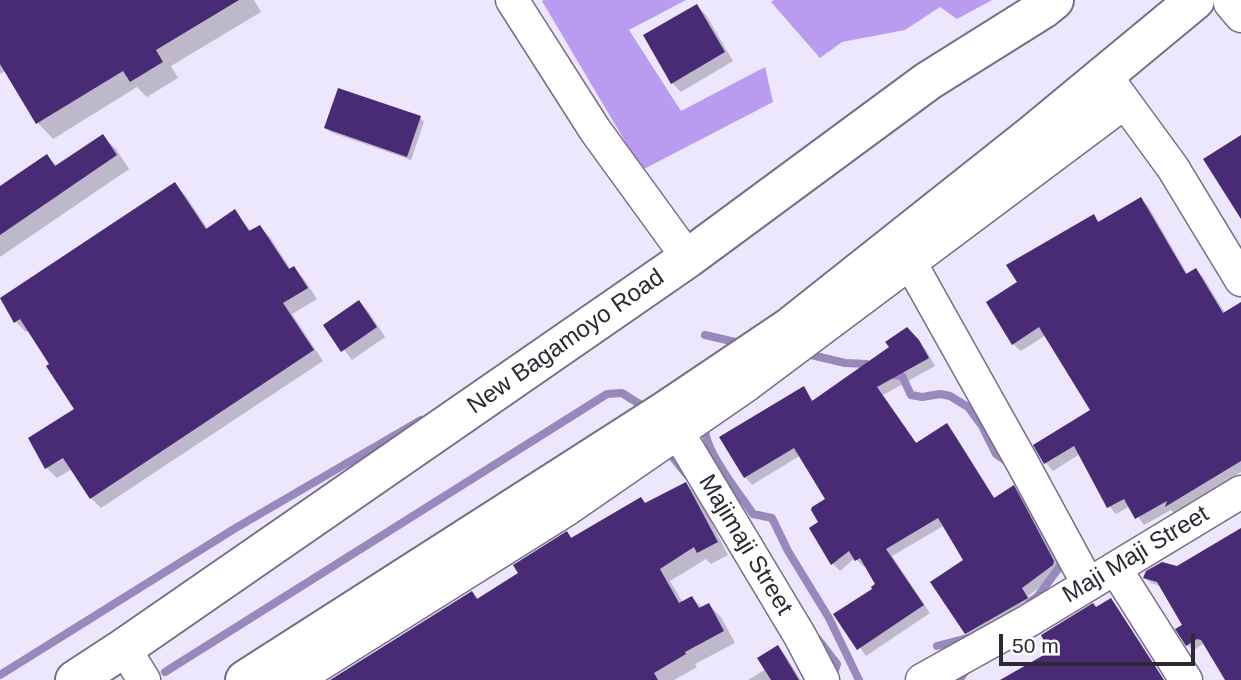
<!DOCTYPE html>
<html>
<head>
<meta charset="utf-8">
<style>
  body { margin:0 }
  #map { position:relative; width:1241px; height:680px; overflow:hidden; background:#ede7fd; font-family:Helvetica,sans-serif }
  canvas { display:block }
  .scale { position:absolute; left:999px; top:634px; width:196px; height:32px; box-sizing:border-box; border:4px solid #2c2933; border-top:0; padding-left:9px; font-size:21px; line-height:24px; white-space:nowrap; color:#2c2933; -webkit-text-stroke:5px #fff; paint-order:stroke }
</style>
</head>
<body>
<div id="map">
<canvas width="1241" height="680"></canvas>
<div class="scale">50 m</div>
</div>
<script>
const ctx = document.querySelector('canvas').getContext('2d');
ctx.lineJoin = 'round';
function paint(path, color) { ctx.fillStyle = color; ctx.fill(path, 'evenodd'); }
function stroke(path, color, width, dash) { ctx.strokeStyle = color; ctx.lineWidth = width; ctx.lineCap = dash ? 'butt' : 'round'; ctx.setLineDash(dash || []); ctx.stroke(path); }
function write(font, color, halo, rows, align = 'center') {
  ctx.font = font + ' Helvetica,sans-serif'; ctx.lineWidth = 7; ctx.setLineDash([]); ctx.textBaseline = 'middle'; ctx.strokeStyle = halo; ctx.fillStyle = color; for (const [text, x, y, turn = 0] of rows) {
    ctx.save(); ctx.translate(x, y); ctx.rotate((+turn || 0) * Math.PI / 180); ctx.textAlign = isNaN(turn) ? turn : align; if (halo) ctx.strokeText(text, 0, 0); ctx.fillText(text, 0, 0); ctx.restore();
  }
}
const forest = new Path2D(`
  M544 0H686L629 30 681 111 765 67 773 102 642 170 542 1Z
  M774 0H992L957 19 940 7 905 30 842 42 820 58 771 2Z`);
const shadow = new Path2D(`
  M0 0H254L261 12 171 66 178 78 147 97 137 87 53 139 38 123 6 70 0 74Z
  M697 6 706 15 733 61 681 92 672 83Z
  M420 118 424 122 411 160 330 132 326 128Z
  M102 136 116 149 129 169 0 257V188L47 156 57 166Z
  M175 185 185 195 208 229 235 212 252 232 259 227 270 237 291 270 294 268 304 279 317 299 292 314 323 361 101 508 91 498 72 469 57 478 47 468 77 410 29 330 26 332 16 322Z
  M1140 199 1148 206 1188 275 1196 270 1203 277 1225 313 1241 308V472L1174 513 1171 510 1144 525 1130 506 1116 514 1109 506 1080 454 1053 471 1046 463 1036 445 1093 411 1046 335 1021 351 1013 344 1019 283 1093 216 1100 223Z
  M359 302 368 311 385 337 352 360 325 325Z
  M914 336 926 350 935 366 883 395 917 444 947 425 954 433 995 499 1013 488 1021 495 1061 569 1060 572 1028 596 1034 605 974 640 967 633 966 561 945 525 892 556 930 613 866 656 836 615 875 589 877 585 866 566 864 567 855 558 840 571 833 564 812 529 821 523 827 499 801 455 752 485 745 477 803 388 814 402Z
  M686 484 698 496 728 555 711 564 706 559 670 581 683 603 692 598 703 608 709 605 721 617 735 643 695 664 697 667 674 680H333L472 593 479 600 520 574 567 533 573 539 641 499 647 505Z
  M1241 530V680H1232L1204 643 1193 651 1188 645 1178 630 1184 625 1161 586 1151 583 1145 578 1177 568Z
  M778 647 785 655 801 680H748L766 669Z`);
const stream = new Path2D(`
  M705 335 735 342 733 350
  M803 353 845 363 867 364 875 368
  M890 374 902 376 911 395 922 397 940 394 950 396 968 407 982 426 996 454 1010 464
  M705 426C703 449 740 494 753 514L772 518 788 551 829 618 859 680
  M670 454 687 475
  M1030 602 1038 596 1061 565 1059 557
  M817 638 837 664 833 677
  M937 646 971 637
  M165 672 607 394 622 393 641 405
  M0 675 234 529 421 420
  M959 680 968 668`);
const building = new Path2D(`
  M0 0H239L156 50 163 62 130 82 123 71 36 124 0 64Z
  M697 4 725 52 671 84 643 35Z
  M338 88 421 116 407 157 324 128Z
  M103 134 117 155 0 235V186L47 154 55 166Z
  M1241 135V219L1203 159Z
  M175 182 206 229 235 209 249 231 260 225 289 269 294 266 308 288 283 303 314 350 90 499 63 458 45 469 28 438 74 409 46 366 49 364 20 319 14 323 0 298Z
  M1141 197 1186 274 1196 268 1223 313 1241 302V461L1165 507 1167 501 1135 519 1124 499 1107 508 1074 446 1044 464 1033 445 1090 410 1039 327 1012 345 986 302 1017 282 1006 265 1094 214 1098 222Z
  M359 300 377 327 341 352 323 325Z
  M907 327 919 340 929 358 877 387 916 443 947 423 994 498 1014 485 1054 561 1053 565 1022 588 1028 598 965 634 930 582 963 560 938 518 886 549 924 605 857 650 833 614 872 589 871 587 875 584 860 558 855 561 849 551 831 565 809 528 818 522 811 510 812 507 825 499 794 448 744 478 719 437 804 386 812 401 889 347 885 342Z
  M686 482 718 542 697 553 694 547 660 569 679 603 692 596 699 608 709 603 724 631 685 652 686 654 654 673 658 680H330L472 591 477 599 518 573 513 565 567 531 571 538 641 497 645 503Z
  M1241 528V680H1225L1201 640 1197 639 1186 646 1175 629 1182 625 1157 582 1143 578 1146 571 1162 562 1177 566Z
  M1111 598 1164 680H1000L1049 652 1041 635 1093 603 1096 607Z
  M778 645 799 680H771L757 658Z`);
const minor = new Path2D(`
  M512 0 595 130 688 258
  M1230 3 1241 16
  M1113 86 1173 168 1241 280
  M911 264 1023 464 1088 584
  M668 416 800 636 823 680
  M1115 568 1186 680
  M124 648 144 680
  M295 680 563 512 747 385 1124 103
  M922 680 1028 621 1241 492`);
const highway = new Path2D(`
  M75 680 124 648 688 258 928 81 1043 9 1054 0
  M245 680 665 411 790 327 1032 135 1195 0`);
const streetNames = [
  ["New Bagamoyo Road",566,342,-35],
  ["Majimaji Street",745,545,59],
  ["Maji Maji Street",1136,555,-31]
];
paint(forest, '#b99bf0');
paint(shadow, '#0003');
stroke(stream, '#9888bb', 8);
paint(building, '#492a74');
stroke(minor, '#766e87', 35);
stroke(highway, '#766e87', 42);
stroke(minor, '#fff', 32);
stroke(highway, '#fff', 38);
write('24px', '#2c2933', '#fff', streetNames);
</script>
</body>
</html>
